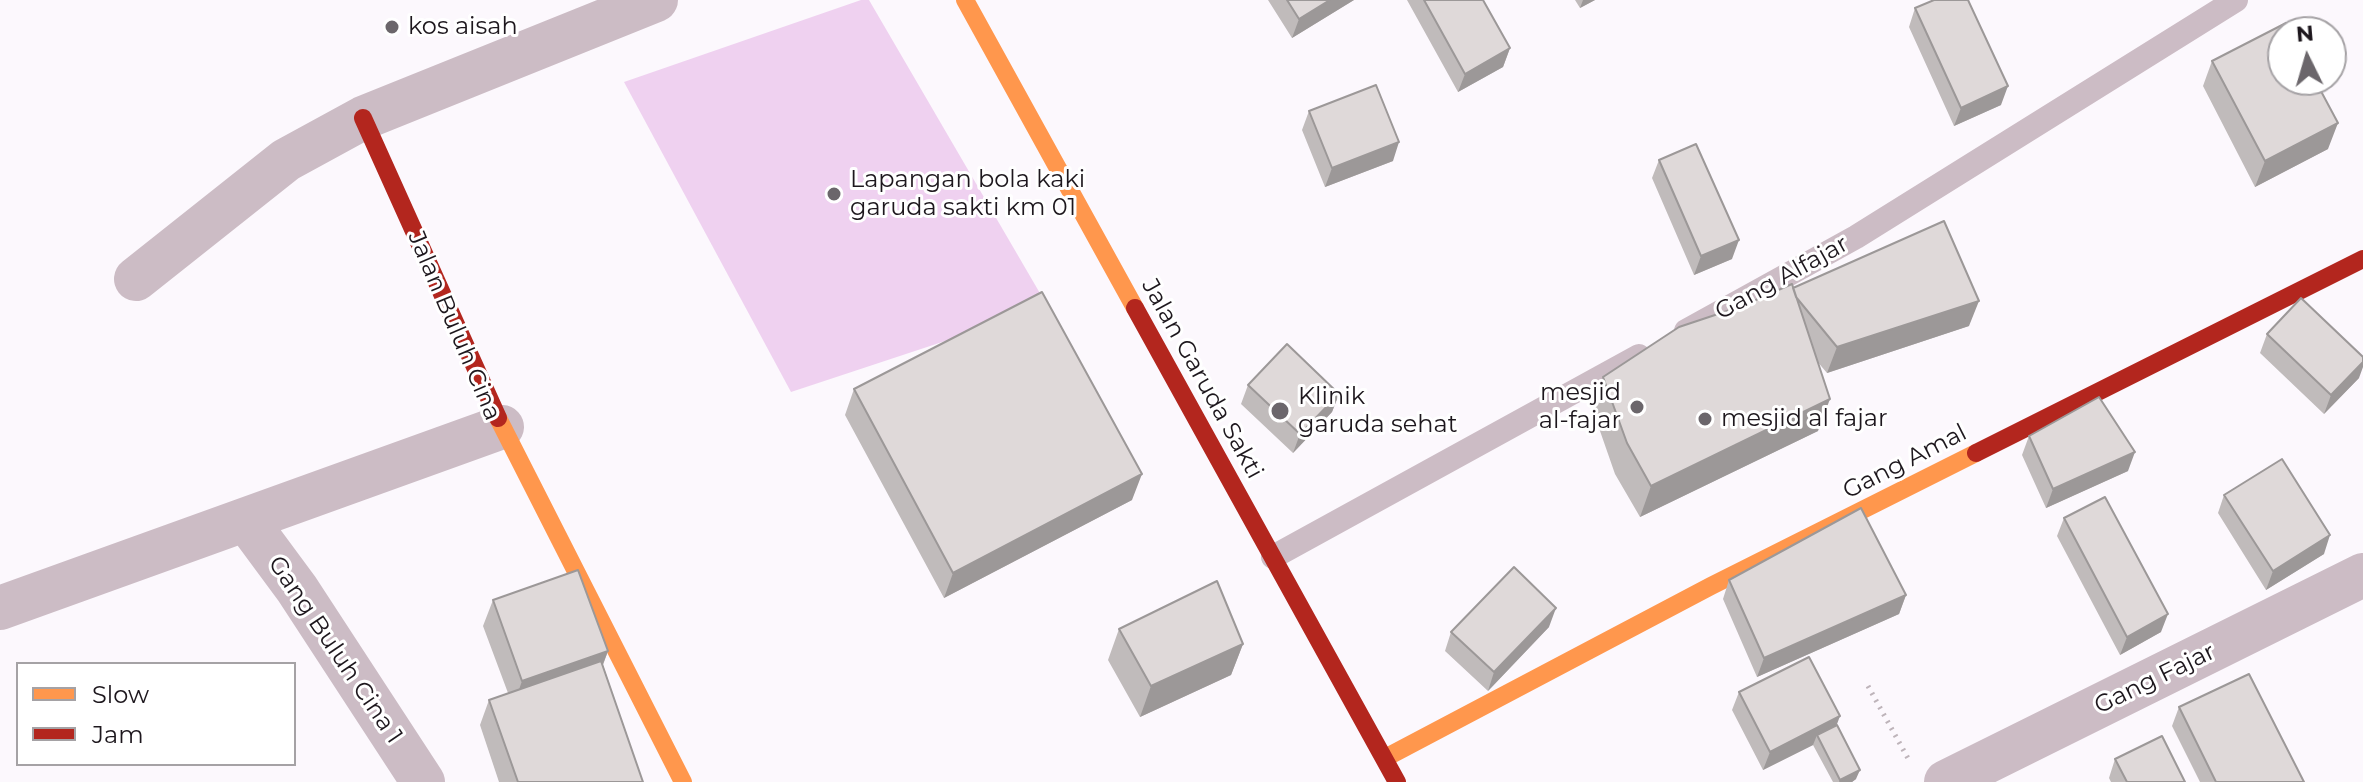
<!DOCTYPE html>
<html>
<head>
<meta charset="utf-8">
<style>
  body { margin:0 }
  #map { position:relative; width:2363px; height:782px; overflow:hidden; background:#fcf8fd; font-family:Montserrat,sans-serif }
  canvas { display:block }
  .legend { position:absolute; left:16px; top:662px; width:280px; height:104px; box-sizing:border-box; background:#fff; border:2px solid #a5a2a5; margin:0; padding:10px 14px; list-style:none; font-size:24px; color:#1d171d }
  .legend li { display:flex; align-items:center; gap:16px; height:40px }
  .legend b { width:40px; border:2px solid #a5a2a5 }
  .north { position:absolute; left:2267px; top:16px; width:80px; height:80px; box-sizing:border-box; background:#fff; border:2px solid #a5a2a5; border-radius:50%; rotate:355deg; font-size:22px; font-weight:700; line-height:32px; text-align:center; color:#1d171d }
  .north::after { content:''; display:block; margin:auto; width:28px; height:36px; background:#6b666b; clip-path:polygon(50% 0,100% 100%,50% 72%,0 100%) }
</style>
</head>
<body>
<div id="map">
<canvas width="2363" height="782"></canvas>
<ul class="legend">
<li><b style="height:10px;background:#ff974d"></b>Slow</li>
<li><b style="height:10px;background:#b3261e"></b>Jam</li>
</ul>
<div class="north">N</div>
</div>
<script>
const ctx = document.querySelector('canvas').getContext('2d');
ctx.lineJoin = 'round';
function paint(path, color) { ctx.fillStyle = color; ctx.fill(path, 'evenodd'); }
function stroke(path, color, width, dash) { ctx.strokeStyle = color; ctx.lineWidth = width; ctx.lineCap = dash ? 'butt' : 'round'; ctx.setLineDash(dash || []); ctx.stroke(path); }
function write(font, color, halo, rows, align = 'center') {
  ctx.font = font + ' Montserrat,sans-serif'; ctx.lineWidth = 6; ctx.setLineDash([]); ctx.textBaseline = 'middle'; ctx.strokeStyle = halo; ctx.fillStyle = color; for (const [text, x, y, turn = 0] of rows) {
    ctx.save(); ctx.translate(x, y); ctx.rotate((+turn || 0) * Math.PI / 180); ctx.textAlign = isNaN(turn) ? turn : align; if (halo) ctx.strokeText(text, 0, 0); ctx.fillText(text, 0, 0); ctx.restore();
  }
}
const green = new Path2D(`
  M861 0H869L1048 307 791 392 624 82Z`);
const path = new Path2D(`
  M1868 686 1910 762`);
const lane = new Path2D(`
  M1686 331 1856 237 2236 0
  M1273 557 1639 356`);
const street = new Path2D(`
  M136 279 286 160 363 118 656 0
  M246 520 297 589 423 782
  M0 608 502 427
  M1946 782 2363 575`);
const slow = new Path2D(`
  M965 0 1135 308
  M498 418 683 782
  M1385 758 1711 586 1976 453`);
const jam = new Path2D(`
  M363 118 498 418
  M1135 308 1397 782
  M1976 453 2363 259`);
const wall = new Path2D(`
  M1268 0H1354L1292 38Z
  M1407 0H1483L1510 48 1503 67 1458 92Z
  M1575 0H1595L1580 8Z
  M1915 8 2001 105 1954 126 1909 27Z
  M2212 61 2328 149 2255 187 2203 86Z
  M1309 111 1393 161 1325 187 1302 130Z
  M1659 160 1732 259 1694 275 1652 178Z
  M1793 288 1969 326 1827 373 1816 360 1818 431 1640 517 1615 474 1592 408 1603 377 1742 306Z
  M2267 334 2359 378 2324 414 2260 353Z
  M1248 385 1339 394 1332 412 1293 453 1241 404Z
  M854 389 1132 500 944 598 845 415Z
  M2029 436 2128 471 2046 508 2022 455Z
  M2224 495 2324 554 2266 590 2218 513Z
  M2064 518 2161 632 2120 655 2057 536Z
  M1729 580 1906 595 1899 614 1757 677 1723 599Z
  M493 600 608 651 603 665 643 782H499L480 725 489 700 508 693 483 626Z
  M1549 627 1488 691 1445 651 1451 632Z
  M1119 629 1243 644 1231 675 1140 717 1108 660Z
  M1739 692 1837 725 1856 779 1852 782H1833L1813 745 1763 770 1732 710Z
  M2179 707 2304 782H2200L2172 726Z
  M2115 759 2185 782H2111L2109 778Z`);
const shadedWall = new Path2D(`
  M1330 0H1354L1292 38 1299 19Z
  M1583 0H1595L1580 8Z
  M1510 48 1503 67 1458 92 1465 74Z
  M2008 86 2001 105 1954 126 1961 108Z
  M2338 123 2328 149 2255 187 2265 161Z
  M1399 142 1393 161 1325 187 1332 168Z
  M1739 240 1732 259 1694 275 1701 256Z
  M1979 301 1969 326 1827 373 1837 347Z
  M2363 362V367L2359 378 2324 414 2331 395Z
  M1339 394 1332 412 1293 453 1300 434Z
  M1830 399 1818 431 1640 517 1651 486Z
  M2135 452 2128 471 2046 508 2053 489Z
  M1142 474 1132 500 944 598 953 573Z
  M2330 535 2324 554 2266 590 2273 571Z
  M1906 595 1899 614 1757 677 1764 658Z
  M1556 608 1549 627 1488 691 1494 672Z
  M2168 614 2161 632 2120 655 2127 637Z
  M1243 644 1231 675 1140 717 1151 686Z
  M608 651 598 677 513 707 522 681Z
  M1840 716 1833 735H1817L1813 745 1763 770 1770 752Z
  M1860 770 1856 779 1852 782H1839L1840 780Z`);
const building = new Path2D(`
  M1287 0H1330L1299 19Z
  M1424 0H1483L1510 48 1465 74Z
  M1934 0H1968L2008 86 1961 108 1915 8Z
  M2286 23 2290 32H2283V80H2315L2338 123 2265 161 2212 61Z
  M1376 85 1399 142 1332 168 1309 111Z
  M1696 144 1739 240 1701 256 1659 160Z
  M1944 221 1979 301 1837 347 1796 297 1793 288Z
  M1792 284 1830 399 1651 486 1627 443 1603 377 1679 327 1742 306Z
  M1042 292 1142 474 953 573 854 389Z
  M2301 298 2363 357V362L2331 395 2267 334Z
  M1287 344 1339 394 1300 434 1248 385Z
  M2099 397 2135 452 2053 489 2029 436Z
  M2282 459 2330 535 2273 571 2224 495Z
  M2105 497 2168 614 2127 637 2064 518Z
  M1861 508 1906 595 1764 658 1729 580Z
  M1514 567 1556 608 1494 672 1451 632Z
  M578 570 608 651 522 681 493 600Z
  M1217 581 1243 644 1151 686 1119 629Z
  M1809 657 1840 716 1770 752 1739 692Z
  M601 661 643 782H518L489 700Z
  M2249 674 2304 782H2216L2179 707Z
  M1837 725 1860 770 1840 780 1817 735Z
  M2162 736 2185 782H2127L2115 759Z`);
const markers = [
  [392,27,8,"#6b666b"],
  [834,194,8,"#6b666b"],
  [1637,407,8,"#6b666b"],
  [1280,411,10,"#6b666b"],
  [1705,419,8,"#6b666b"]
];
const poiNames = [
  ["kos aisah",408,27],
  ["Lapangan bola kaki",850,180],
  ["garuda sakti km 01",850,208],
  ["mesjid",1621,393,"right"],
  ["al-fajar",1621,421,"right"],
  ["Klinik",1298,397],
  ["garuda sehat",1298,425],
  ["mesjid al fajar",1721,419]
];
const streetNames = [
  ["Gang Alfajar",1782,278,-29],
  ["Jalan Buluh Cina",454,326,67],
  ["Jalan Garuda Sakti",1202,379,61],
  ["Gang Amal",1905,462,-27],
  ["Gang Buluh Cina 1",335,650,56],
  ["Gang Fajar",2155,679,-26]
];
paint(green, '#efd1f0');
stroke(path, '#beb4ba', 5, [2, 6]);
stroke(lane, '#ccbcc5', 24);
stroke(street, '#ccbcc5', 44);
stroke(slow, '#ff974d', 18);
stroke(jam, '#b3261e', 18);
paint(wall, '#c0bbbb');
paint(shadedWall, '#9c9898');
paint(building, '#dfd9d9');
stroke(building, '#9c9898', 2);
for (const [x, y, r, color] of markers) { const dot = new Path2D(); dot.arc(x, y, r, 0, 2 * Math.PI); ctx.fillStyle = color; ctx.fill(dot); stroke(dot, '#fff', 3); }
write('24px', '#1d171d', '#fff', poiNames, 'left');
write('24px', '#1d171d', '#fff', streetNames);
</script>
</body>
</html>
